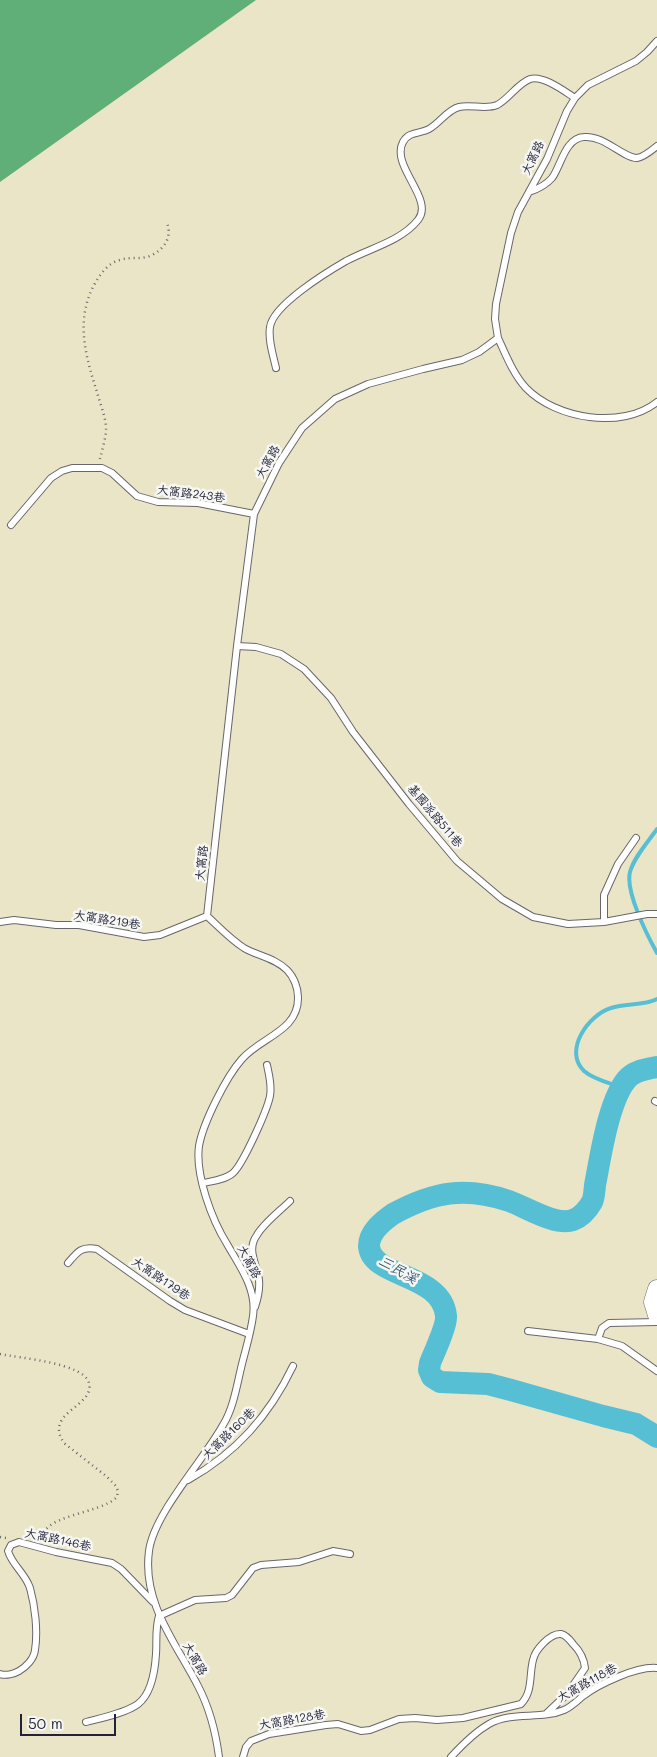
<!DOCTYPE html>
<html>
<head>
<meta charset="utf-8">
<style>
  body { margin:0 }
  #map { position:relative; width:657px; height:1757px; overflow:hidden; background:#ebe5c7; font-family:Mali,sans-serif }
  canvas { display:block }
  .scale { position:absolute; left:20px; top:1714px; width:96px; height:22px; box-sizing:border-box; border:2px solid #22223b; border-top:0; padding-left:6px; font-size:15px; line-height:18px; white-space:nowrap; color:#22223b; -webkit-text-stroke:4px #f6f6f2; paint-order:stroke }
</style>
</head>
<body>
<div id="map">
<canvas width="657" height="1757"></canvas>
<div class="scale">50 m</div>
</div>
<script>
const ctx = document.querySelector('canvas').getContext('2d');
ctx.lineJoin = 'round';
function paint(path, color) { ctx.fillStyle = color; ctx.fill(path, 'evenodd'); }
function stroke(path, color, width, dash) { ctx.strokeStyle = color; ctx.lineWidth = width; ctx.lineCap = dash ? 'butt' : 'round'; ctx.setLineDash(dash || []); ctx.stroke(path); }
function write(font, color, halo, rows, align = 'center') {
  ctx.font = font + ' Mali,"LXGW WenKai TC",sans-serif'; ctx.lineWidth = 5; ctx.setLineDash([]); ctx.textBaseline = 'middle'; ctx.strokeStyle = halo; ctx.fillStyle = color; for (const [text, x, y, turn = 0] of rows) {
    ctx.save(); ctx.translate(x, y); ctx.rotate((+turn || 0) * Math.PI / 180); ctx.textAlign = isNaN(turn) ? turn : align; if (halo) ctx.strokeText(text, 0, 0); ctx.fillText(text, 0, 0); ctx.restore();
  }
}
const forest = new Path2D(`
  M0 0H256L0 182Z`);
const stream = new Path2D(`
  M657 829C648 842 634 857 630 872 625 891 647 935 657 953
  M620 1087C609 1083 593 1079 584 1071 563 1051 588 1015 611 1008 626 1003 643 1006 657 999`);
const river = new Path2D(`
  M657 1067C647 1069 637 1070 629 1077 610 1095 601 1153 596 1180 594 1187 595 1196 592 1202 588 1209 581 1217 573 1220 555 1226 526 1207 509 1201 465 1186 433 1192 393 1214 383 1221 369 1232 369 1246 371 1278 442 1273 446 1316 447 1325 434 1353 430 1363L429 1370 432 1377 440 1382 488 1384 511 1390 603 1416 636 1424 657 1437`);
const path = new Path2D(`
  M100 459C102 450 106 438 106 429 106 417 100 404 97 392 86 358 76 323 92 289 98 277 107 263 120 260 129 257 138 259 147 257 162 252 173 239 167 223
  M0 1354C19 1358 84 1363 89 1383 95 1407 43 1412 64 1443L106 1476 116 1486 118 1491 117 1497C101 1514 39 1515 43 1540
  M29 1535 44 1530
  M0 1537 6 1538`);
const lane = new Path2D(`
  M529 192C538 189 546 185 552 178 561 166 565 138 584 137 604 135 623 158 637 158 644 157 652 150 657 146
  M498 338C506 355 513 374 526 388 556 419 622 430 657 402
  M276 368C273 355 268 340 270 327 273 305 327 272 346 261 370 248 400 242 418 220 435 199 390 166 403 142 409 131 420 134 429 129 440 123 447 110 459 107 471 104 485 110 497 105 509 99 517 84 530 79 543 75 564 91 575 98
  M11 525 51 478 62 471 72 468H102L112 473 137 496 158 502 198 503 254 514
  M237 646 256 647 281 654 304 669 331 698 353 732 409 804 457 861 502 899 533 917 568 924 604 922 647 914H657
  M0 922 14 920 56 925H79L144 937 160 935 207 916
  M604 922V895L618 864 636 838
  M655 1101 657 1102
  M203 1183C212 1181 225 1180 233 1173 243 1164 267 1111 270 1096 272 1085 269 1075 267 1065
  M68 1263C78 1251 82 1246 97 1249L170 1301 185 1310 249 1334
  M255 1307C258 1298 260 1290 259 1280 257 1264 246 1250 257 1235 264 1223 280 1211 290 1201
  M528 1331 598 1339 602 1328 609 1323 657 1322
  M598 1339 622 1346 657 1371
  M188 1480C236 1453 269 1416 293 1366
  M0 1674C6 1676 14 1674 19 1671 26 1667 34 1659 35 1650 38 1631 35 1606 30 1588 25 1573 12 1565 8 1551L11 1545 19 1542 56 1552 112 1563 121 1569 153 1602
  M86 1722C101 1718 126 1713 138 1704 151 1694 155 1670 156 1654 157 1641 155 1629 159 1616L195 1600 226 1598 232 1595 253 1568 261 1565 299 1562 333 1551 350 1554
  M219 1757C216 1734 209 1707 198 1686 176 1643 142 1603 149 1551 154 1513 204 1460 223 1425 234 1407 237 1384 242 1364 246 1348 251 1332 253 1316 257 1289 240 1267 227 1244 212 1220 195 1175 199 1146 203 1123 226 1077 242 1059 261 1037 299 1031 298 997 298 988 294 977 287 970 275 958 258 956 244 948 230 939 219 927 207 916L237 646 254 514 279 463 302 428 335 399 368 384 423 369 462 360 479 352 498 338 495 319 496 304 511 233 518 212 547 159 567 111 575 98 588 85 636 61 647 52 657 41
  M243 1757 246 1747 251 1741 269 1734 326 1725 338 1724 361 1731 370 1730 399 1719 415 1718 437 1720 463 1718 521 1704C533 1692 529 1675 533 1660 535 1650 550 1633 561 1634 566 1635 570 1640 573 1644 580 1651 584 1658 585 1668L567 1694 547 1713
  M451 1757C462 1745 475 1732 489 1724 511 1711 541 1720 564 1710 571 1707 577 1701 583 1696 599 1684 637 1666 657 1668`);
const secondary = new Path2D(`
  M657 1289 653 1302 657 1315`);
const streetNames = [
  ["大窩路",533,158,-65],
  ["大窩路",268,462,-61],
  ["大窩路243巷",191,494,7],
  ["基國派路511巷",435,816,50],
  ["大窩路",202,863,-84],
  ["大窩路219巷",107,920,9],
  ["大窩路",249,1262,62],
  ["大窩路179巷",161,1279,34],
  ["大窩路160巷",229,1434,-44],
  ["大窩路146巷",58,1540,12],
  ["大窩路",195,1659,60],
  ["大窩路118巷",587,1683,-29],
  ["大窩路128巷",292,1720,-10]
];
const waterNames = [
  ["三民溪",398,1270,29]
];
paint(forest, '#60ae78');
stroke(stream, '#57bfd4', 4);
stroke(river, '#57bfd4', 22);
stroke(lane, '#68666c', 8);
stroke(secondary, '#68666c', 19);
stroke(path, '#68666c', 2.5, [1, 4]);
stroke(lane, '#fff', 6);
stroke(secondary, '#fff', 18);
write('12px', '#22223b', '#f6f6f2', streetNames);
write('italic 14px', '#355971', '#f6f6f2', waterNames);
</script>
</body>
</html>
